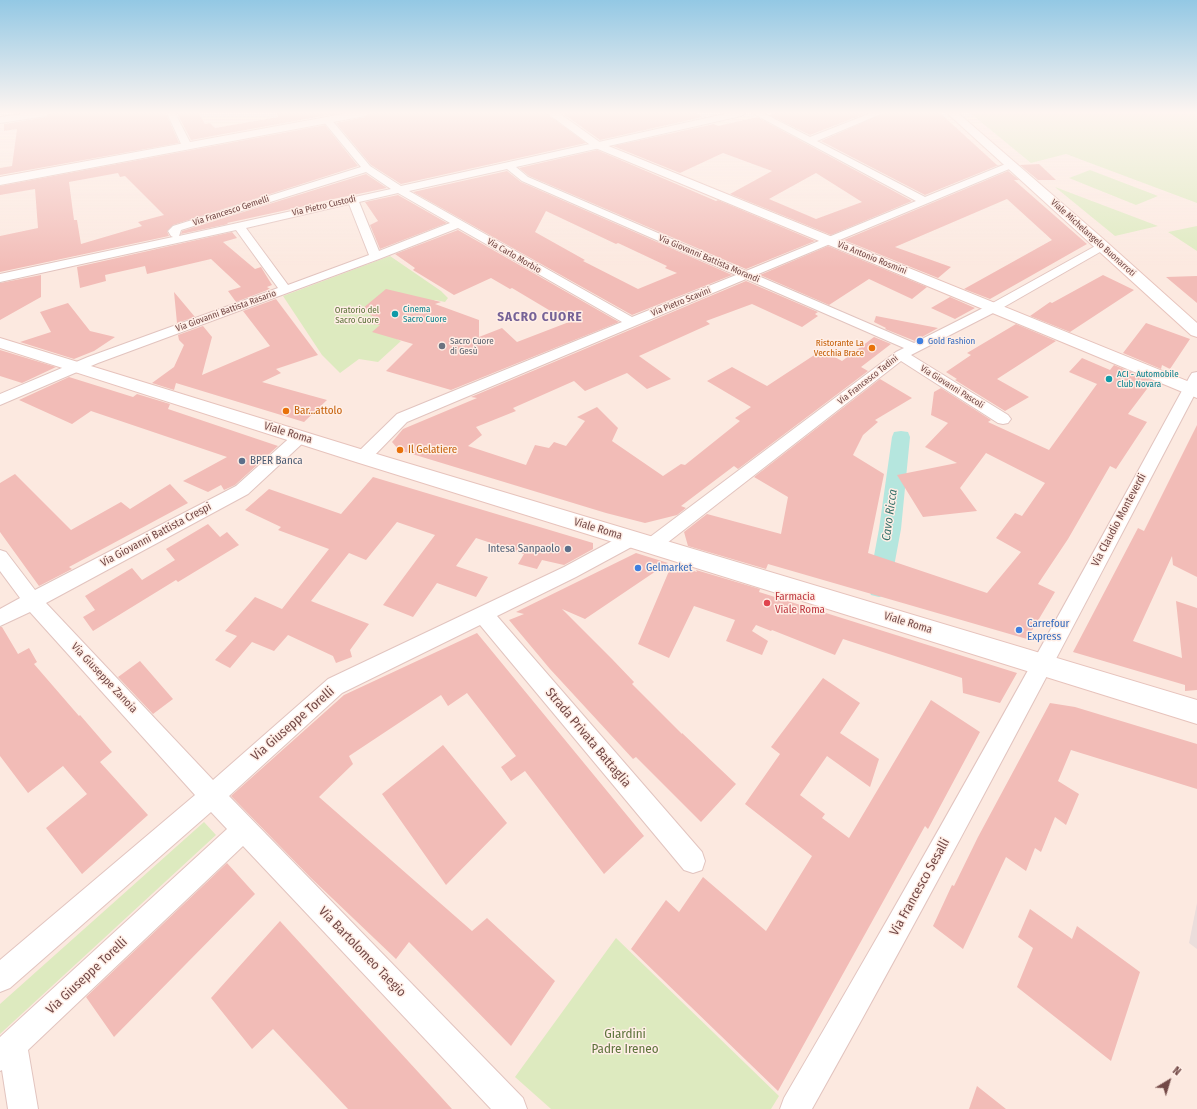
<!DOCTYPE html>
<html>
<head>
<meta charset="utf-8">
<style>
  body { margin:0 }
  #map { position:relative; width:1197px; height:1109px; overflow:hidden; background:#fce9e0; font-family:"Fira Sans Condensed",sans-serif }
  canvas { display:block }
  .north { position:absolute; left:1149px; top:1061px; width:40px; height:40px; -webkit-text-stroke:3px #ffeee6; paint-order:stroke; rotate:38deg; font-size:11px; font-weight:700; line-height:16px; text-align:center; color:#734947 }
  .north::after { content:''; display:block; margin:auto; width:14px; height:18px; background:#734947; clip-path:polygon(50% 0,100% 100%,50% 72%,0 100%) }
</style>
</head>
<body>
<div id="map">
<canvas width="1197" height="1109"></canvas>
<div class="north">N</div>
</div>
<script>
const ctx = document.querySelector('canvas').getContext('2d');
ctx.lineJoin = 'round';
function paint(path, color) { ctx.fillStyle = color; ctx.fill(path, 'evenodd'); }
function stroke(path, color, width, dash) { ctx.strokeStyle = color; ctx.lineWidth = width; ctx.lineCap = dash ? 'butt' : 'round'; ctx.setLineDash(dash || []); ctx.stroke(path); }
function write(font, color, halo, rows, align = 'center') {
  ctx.font = font + ' "Fira Sans Condensed",sans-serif'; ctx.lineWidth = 3; ctx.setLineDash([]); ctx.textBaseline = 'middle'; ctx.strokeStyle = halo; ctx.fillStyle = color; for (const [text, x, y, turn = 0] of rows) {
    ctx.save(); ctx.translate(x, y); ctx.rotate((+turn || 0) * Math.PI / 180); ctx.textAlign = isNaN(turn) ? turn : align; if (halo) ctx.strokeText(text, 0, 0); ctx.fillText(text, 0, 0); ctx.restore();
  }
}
const industrial = new Path2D(`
  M1197 903V949L1189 943Z`);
const green = new Path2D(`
  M970 113H1197V203L1066 154 1031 163Z
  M1090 170 1158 196 1136 205 1069 178Z
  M1055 187 1158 226 1115 236Z
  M1197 226V251L1168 232Z
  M390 256 441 291 448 298 445 302 435 300 395 338 401 341 378 362 359 359 340 373 322 355 283 296Z
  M204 822 216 835 0 1034V1004Z
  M616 938 779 1096 771 1109H551L515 1077Z`);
const canal = new Path2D(`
  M901 431 908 432 910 437 901 529 890 588 887 595 879 597 871 595 868 588 879 529 892 437 894 432Z`);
const building = new Path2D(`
  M51 113H166L179 143 0 175V168L12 166 17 129 4 131V124L46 117Z
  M177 113H199L205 124 210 123 215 128 278 117 277 113H339L191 140Z
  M371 113H546L586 143 401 184 371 165 336 123 365 117Z
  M562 113H695L703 117 600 140Z
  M776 113H867L810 135 769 115Z
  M884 113H940L997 165H999L925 195 821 141Z
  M757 117 912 201 831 235 730 194 772 171 723 153 680 173 613 146 714 124 718 126ZM816 173 862 202 816 219 769 199Z
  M325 125 358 166 173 225 167 231 169 236 0 272V236L38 228 35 189 0 195V186ZM118 173 120 177 125 176 164 215 138 222 142 226 81 244 77 220H74L69 182Z
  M597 150 716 201 718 200 815 241 746 269 529 176 519 168Z
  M1039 164 1056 180H1038L1020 165Z
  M507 171 521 182 732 275 632 315 413 192ZM546 211 616 244 618 243 667 266 665 268 677 273 638 289 583 261 585 260 535 232Z
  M1008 171 1019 180H1014L1087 244 990 299 964 289 1052 240 1007 199 895 247 951 267 938 278 844 240Z
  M366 174 387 188 314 203V204L227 223 228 224 181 234 182 231Z
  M398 195 447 223 380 249 370 225 378 221 365 202Z
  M458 230 619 322 451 390 386 371 413 344 372 332 380 325 372 324 378 318 370 315 371 313 362 309 386 289 441 302 435 304 479 320V337L502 328 517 342 569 322 512 288 510 289 491 278 454 295 413 270 415 268 395 254Z
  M232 232 237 238 223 242 255 269 261 267 272 285 267 287 270 289 236 302 228 291 241 287 211 259 147 274 145 266 105 275 106 281 80 288 77 267Z
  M828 246 927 287 912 299 869 279 829 305 760 275Z
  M41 275V297L0 320V283Z
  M1103 275 1134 290 1070 332 1030 316 1050 302 1052 303Z
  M1197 276V303L1166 277Z
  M746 281 818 312 815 314 818 316 802 327 752 304 706 321 710 324 639 356 671 379 647 389 627 373 585 391 574 381 513 408 516 411 476 427 482 435 468 446 526 465 535 445 549 448 554 442 566 446 585 421 577 417 597 407 618 428 612 441 663 476 681 464 685 465 740 421 735 418 751 407 707 381 732 367 767 386 822 350 842 361 874 337 891 344 861 367 868 371 738 469 734 466 681 506 686 508 677 515 645 523 606 513 399 450 392 442 403 429 477 398 471 397Z
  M174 292 195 317 177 323Z
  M950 297 975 308 955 319 931 308Z
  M276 299 318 355 276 369 281 373 262 382 327 400 304 422 176 383 174 390 152 383 174 367 184 345 179 340 178 335 203 326 212 337 202 375 270 346 243 311Z
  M68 303 90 331 115 337 94 351 74 359 20 342 51 332 40 312Z
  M876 316 938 328 915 341 885 329 886 328 874 322Z
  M1146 323 1190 339 1170 369 1162 365 1161 369 1123 353Z
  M1016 324 1056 341 997 379 1029 397 1005 411 955 380 957 379 946 372 971 355 967 353Z
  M0 350 56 367 22 383 0 376Z
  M1082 358 1110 370 1114 365 1153 381 1128 414 1147 422 1116 469 1110 466 1068 539 1038 584 1055 592 1027 639 768 564 766 569 688 546 684 532 707 514 781 534 788 497 754 477 880 379 912 398 875 420 878 422 863 435 853 455 884 474 868 553 987 593 1021 552 996 538 1015 513 1022 516 1045 483 986 453 960 488 977 511 923 517 897 475 957 463 925 447 948 423 931 415 934 392 941 388 991 420 988 422 1049 450 1097 384 1069 372Z
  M69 377 133 397 137 394 170 404 168 409 278 446 235 485 224 490 221 485 208 492 183 481 227 457 91 411 72 424 19 400Z
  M1197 425V577L1173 565 1172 556 1133 641 1182 658 1176 601 1197 608V690L1185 691V685L1073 652 1138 528 1144 531Z
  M15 474 71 530 121 502 130 509 170 484 188 503 69 567 72 569 39 586 0 532V483Z
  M373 477 593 543V549L564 565 542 560 537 569 518 564 524 554 476 538 456 566 488 577 476 597 437 583 413 617 383 605 435 535 397 522 366 560 349 553 311 601 369 624 350 650 352 657 336 663 333 656 288 635 274 651 252 642 230 668 215 660 237 636 225 631 255 597 282 609 329 549 278 530 281 527 245 510 269 489 341 514Z
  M208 524 220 537 227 532 239 545 178 582 176 580 93 631 83 617 95 610 85 596 132 568 142 580 175 560 166 549Z
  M636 553 668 563 585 619 562 609 612 659 634 682 632 684 682 734V733L736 784 701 822 636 757 633 759 550 669 509 620 524 614 516 612Z
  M672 564 697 572 696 570 760 589 759 592 1017 673 1000 703 963 693 962 678 843 639 835 655 772 630 771 631 756 625 752 631 768 641 762 655 726 641 735 620 694 606 669 658 638 644Z
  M0 627H2L18 654 29 648 37 662 34 664 79 716 80 715 112 752 100 762 148 815 82 874 46 828 87 794 63 766 28 793 0 756Z
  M477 633 644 836 604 874 525 771 511 781 501 767 516 756 467 693 448 706 441 695 349 756 353 764 319 797 472 931 487 918 555 981 511 1046 409 942 396 959 311 878 231 796 344 695Z
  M140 661 173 699 153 714 118 677Z
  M823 678 860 703 840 733 879 759 870 787 827 756 800 795 825 814 822 818 849 838 931 700 980 732 928 829 925 826 778 1091 631 949 666 900 679 912 703 877 766 931 812 856 745 804 780 754 771 747Z
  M1050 703 1075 707 1197 744V789L1071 750 1058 781 1079 794 1066 825 1055 817 1041 852 1035 848 1026 871 1006 857 963 949 933 926 952 885 954 886 978 837Z
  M443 745 507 823 446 885 382 794Z
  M227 863 255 894 114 1037 86 997Z
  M1030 909 1072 939 1077 926 1140 972 1111 1061 1017 987 1033 948 1018 937Z
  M280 921 452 1109H348L273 1029 252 1049 211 998Z
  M977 1086 1006 1109H969Z`);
const street = new Path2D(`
  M28 113H50L46 116 0 123V117Z
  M167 113H175L192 146 190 148H184L182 146Z
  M729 113H745L741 116 516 167 528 177 746 271 916 201 752 113H763L810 137 871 113H883L817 141 925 197 1008 163H1014L1016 165 1014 167 756 275 914 343 989 305 1099 244H1107L1109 246 1107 248 997 311 911 355 1008 415 1011 419 1008 423 1003 424 998 423 901 361 658 550 652 552 646 550 643 545 646 540 896 352 904 348 746 279 407 422 369 461 363 463 357 461 355 457 357 453 397 414 622 322 458 228 379 259 98 363 0 405V394L88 357 278 288 236 230 0 282V274L173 237 171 236 168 231 173 226 361 167 324 122 323 120 324 118H330L370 166 401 186ZM507 169 522 181 736 275 632 317 409 191ZM366 172 391 189 179 236 181 230ZM398 193 450 223 379 251 359 202ZM349 204 369 255 288 285 246 228Z
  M1197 372V390C1071 631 945 872 812 1109H780L784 1098C924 860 1058 618 1190 376L1192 373Z
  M300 432 305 433 308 437 305 441 248 494 46 603 213 780 328 679 564 567 625 534 631 532 637 534 640 539 637 544 576 577 497 616 702 852 705 861 702 870 693 873 684 870 480 625 342 693 229 796 523 1098 527 1109H491L243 846 28 1050 38 1109H8L2 1070 0 1071V1037L227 829 211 812 10 988 0 992V960L195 795 30 612 0 626V609L20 598 0 571V550L6 552 35 590 236 486 295 433Z`);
const secondary = new Path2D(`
  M348 113H370L365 116 0 185V177Z
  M547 113H559L601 143 1197 385V398L593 147Z
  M947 113H958L1101 237 1197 323V337L1191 335Z
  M0 338 370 452 1197 700V724L356 462 0 348Z`);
const markers = [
  [395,314,4,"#0f9aa8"],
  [920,341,4,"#3f7fe0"],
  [442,346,4,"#6b7280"],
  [872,348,4,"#e8710a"],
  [1109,379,4,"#0f9aa8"],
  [286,411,4,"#e8710a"],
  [400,450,4,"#e8710a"],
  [242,461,4,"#5c6f8a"],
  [568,549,4,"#5c6f8a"],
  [638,568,4,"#3f7fe0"],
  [767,603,4,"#e0444e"],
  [1019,630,4,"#3f7fe0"]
];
const farStreetnames = [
  ["Via Pietro Custodi",324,206,-13],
  ["Via Francesco Gemelli",231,211,-18],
  ["Viale Michelangelo Buonarroti",1093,238,42],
  ["Via Carlo Morbio",514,256,30],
  ["Via Antonio Rosmini",872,258,22],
  ["Via Giovanni Battista Morandi",709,259,23],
  ["Via Pietro Scavini",681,302,-22],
  ["Via Giovanni Battista Rasario",226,311,-20],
  ["Via Francesco Tadini",868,380,-38],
  ["Via Giovanni Pascoli",952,387,32]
];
const farCulturenames = [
  ["Cinema",403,309],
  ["Sacro Cuore",403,319],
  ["ACI - Automobile",1117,374],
  ["Club Novara",1117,384]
];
const farParknames = [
  ["Oratorio del",357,310],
  ["Sacro Cuore",357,320]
];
const farWorshipnames = [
  ["Sacro Cuore",450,341],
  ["di Gesù",450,351]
];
const farShopnames = [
  ["Gold Fashion",928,341]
];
const farFoodnames = [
  ["Ristorante La",864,343],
  ["Vecchia Brace",864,353]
];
const foodNames = [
  ["Bar...attolo",294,411],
  ["Il Gelatiere",408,450]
];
const streetNames = [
  ["Viale Roma",288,433,17],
  ["Via Claudio Monteverdi",1119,520,-62],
  ["Viale Roma",598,529,17],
  ["Via Giovanni Battista Crespi",156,535,-28],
  ["Viale Roma",908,623,17],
  ["Via Giuseppe Zanoia",104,678,47]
];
const serviceNames = [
  ["BPER Banca",250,461],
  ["Intesa Sanpaolo",560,549,"right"]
];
const shopNames = [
  ["Gelmarket",646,568],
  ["Carrefour",1027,624],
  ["Express",1027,637]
];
const healthNames = [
  ["Farmacia",775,597],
  ["Viale Roma",775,610]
];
const waterNames = [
  ["Cavo Ricca",890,515,-82]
];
const farDistrictnames = [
  ["SACRO CUORE",540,317]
];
const nearStreetnames = [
  ["Via Giuseppe Torelli",293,724,-41],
  ["Strada Privata Battaglia",588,738,50],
  ["Via Francesco Sesalli",920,887,-61],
  ["Via Bartolomeo Taegio",362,952,46],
  ["Via Giuseppe Torelli",87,976,-43]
];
const nearParknames = [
  ["Giardini",625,1034],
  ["Padre Ireneo",625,1049]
];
paint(industrial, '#ebdedc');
paint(green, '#ddeabf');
paint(canal, '#b5e6de');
paint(building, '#f2bcb7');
stroke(street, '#e2c4bf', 2);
stroke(secondary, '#e7c3bc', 2);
paint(street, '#fff');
paint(secondary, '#fff');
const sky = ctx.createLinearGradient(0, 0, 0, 268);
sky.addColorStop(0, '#93c8e4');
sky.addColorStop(0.42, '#fef5f1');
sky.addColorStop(1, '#fef5f100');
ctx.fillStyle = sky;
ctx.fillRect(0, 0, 1197, 268);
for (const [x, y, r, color] of markers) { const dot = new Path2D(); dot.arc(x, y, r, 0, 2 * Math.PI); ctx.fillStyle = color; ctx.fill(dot); stroke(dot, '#ffeee6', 1.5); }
write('9px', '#734947', '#ffeee6', farStreetnames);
write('9px', '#0d838f', '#ffeee6', farCulturenames, 'left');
write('9px', '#5e743c', '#ffeee6', farParknames);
write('9px', '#5b616d', '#ffeee6', farWorshipnames, 'left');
write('9px', '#366cbe', '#ffeee6', farShopnames, 'left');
write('9px', '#c56008', '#ffeee6', farFoodnames, 'right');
write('11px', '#c56008', '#ffeee6', foodNames, 'left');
write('11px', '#734947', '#ffeee6', streetNames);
write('11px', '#4e5e75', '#ffeee6', serviceNames, 'left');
write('11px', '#366cbe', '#ffeee6', shopNames, 'left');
write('11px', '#be3a42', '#ffeee6', healthNames, 'left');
write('italic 12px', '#38726a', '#ffeee6', waterNames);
ctx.letterSpacing = '1px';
write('bold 13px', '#756297', '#ffeee6', farDistrictnames);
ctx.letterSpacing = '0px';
write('13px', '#734947', '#ffeee6', nearStreetnames);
write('13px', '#5e743c', '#ffeee6', nearParknames);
</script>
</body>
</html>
